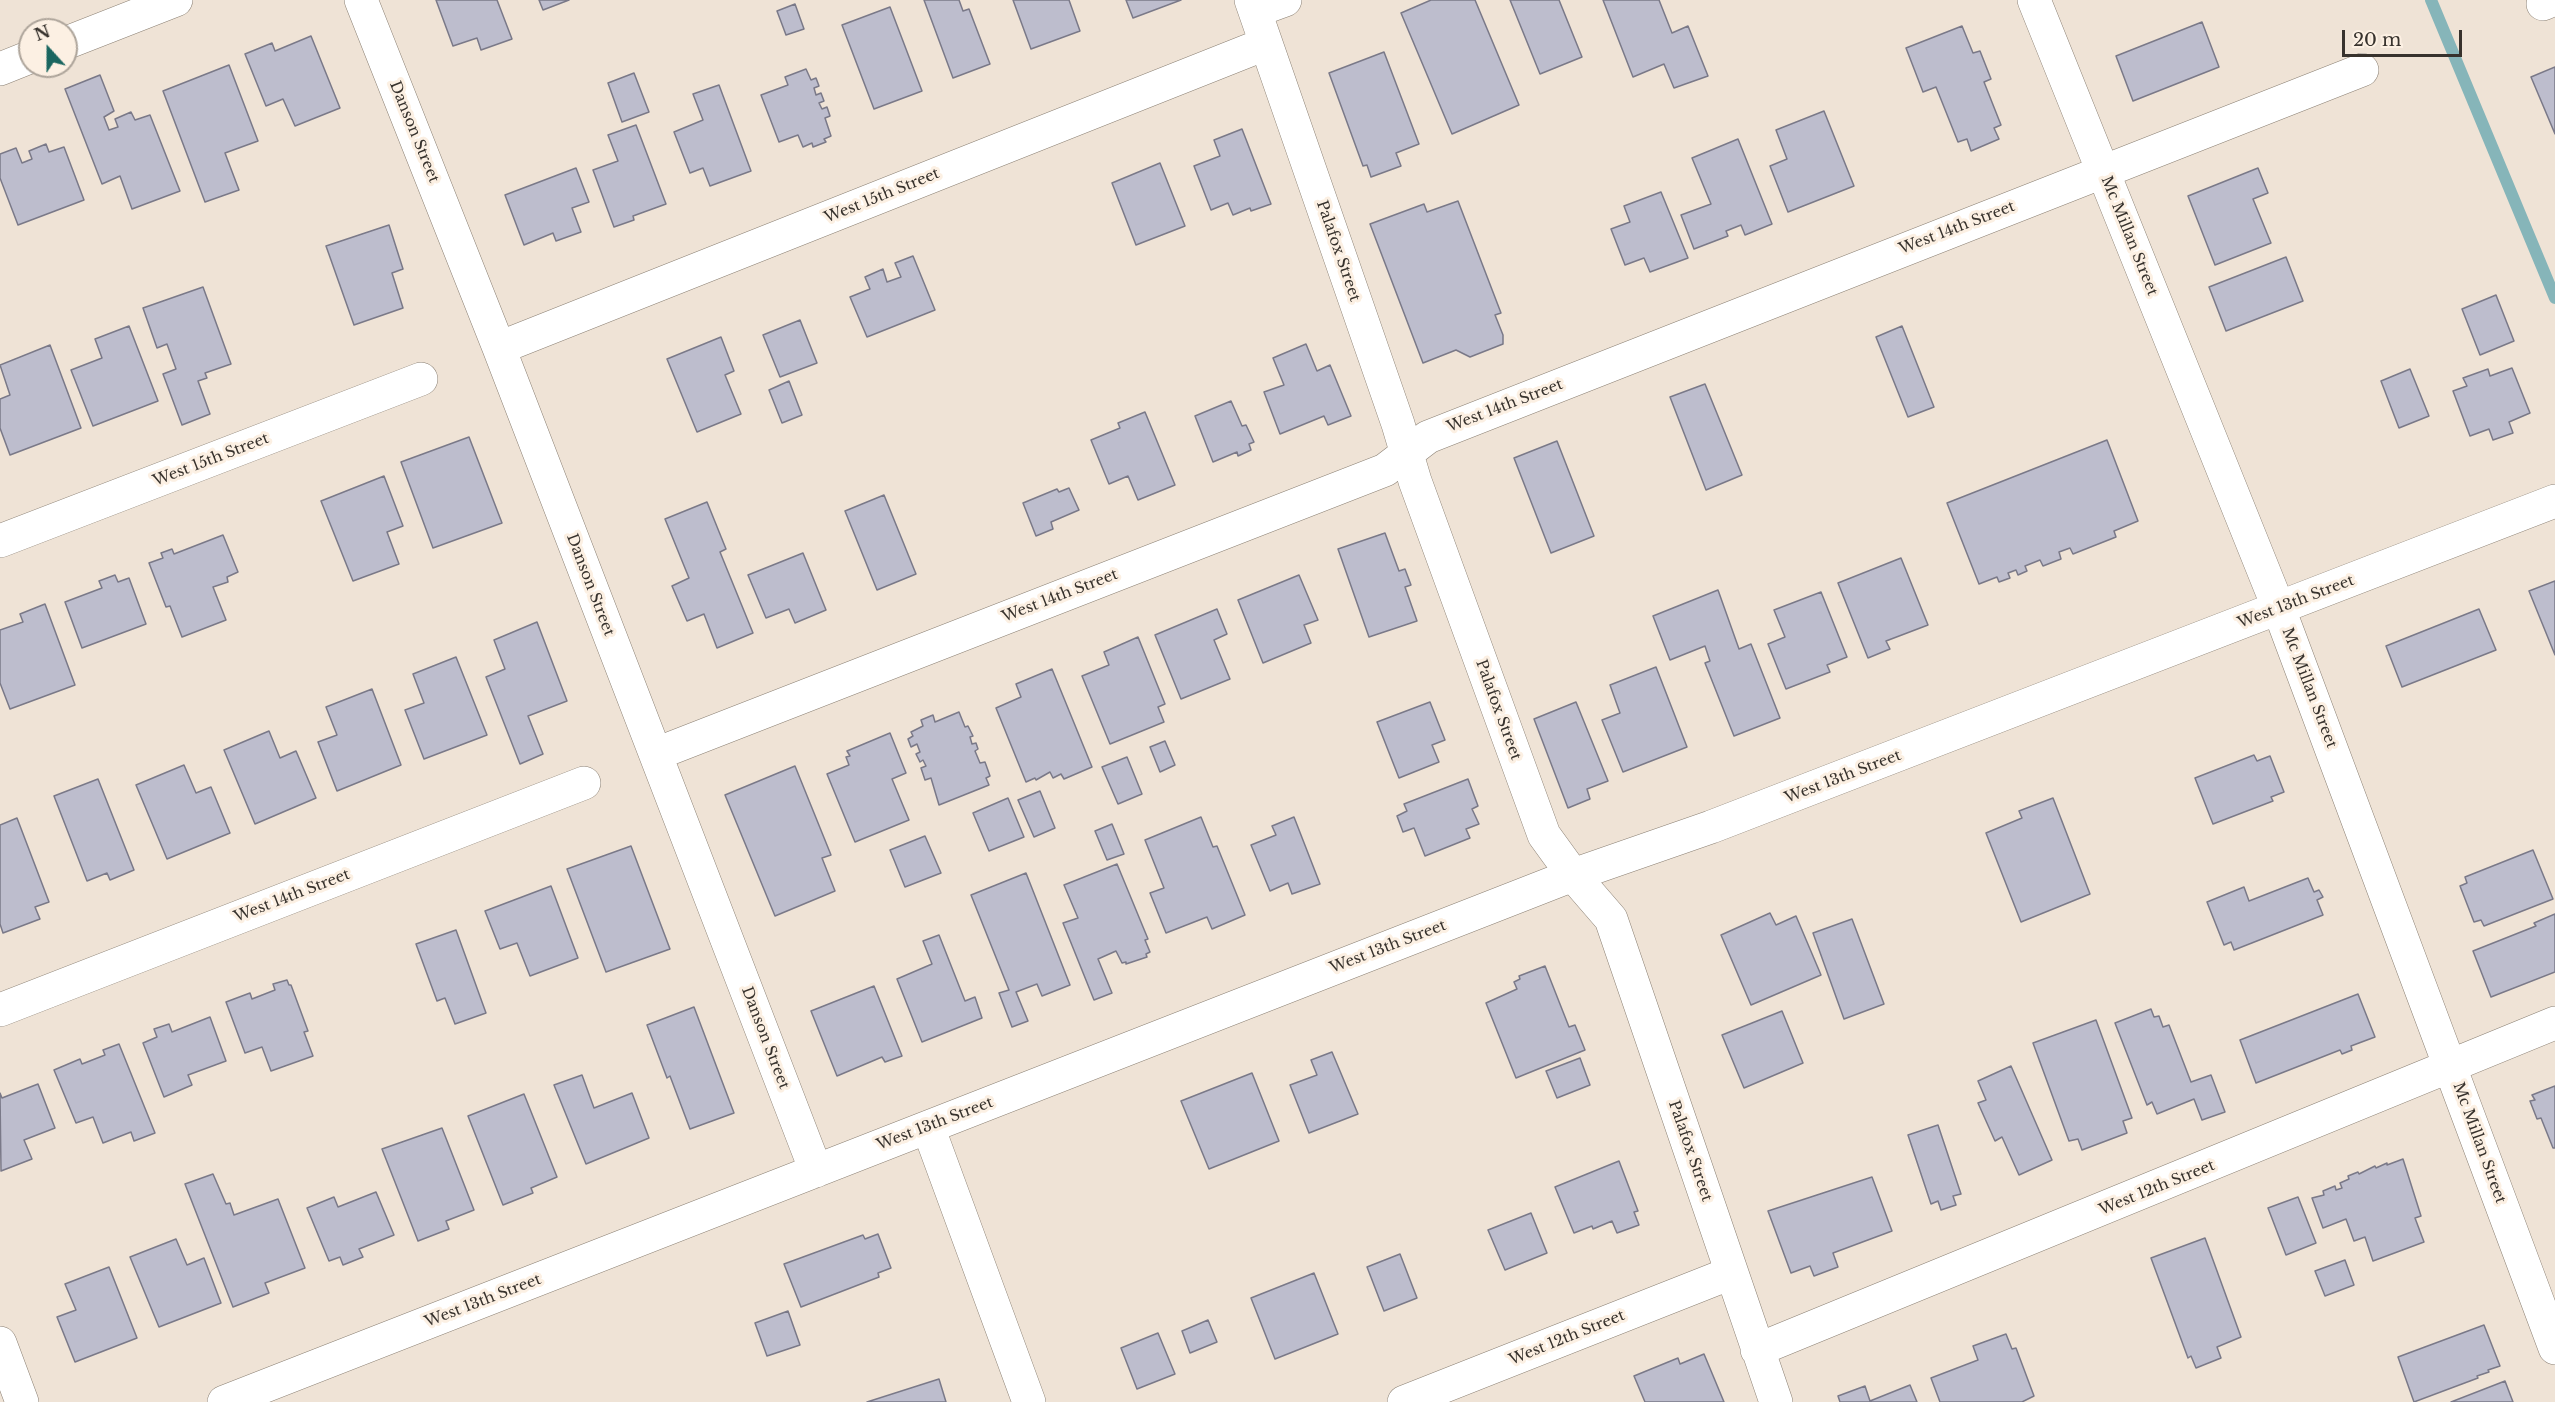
<!DOCTYPE html>
<html>
<head>
<meta charset="utf-8">
<style>
  body { margin:0 }
  #map { position:relative; width:2555px; height:1402px; overflow:hidden; background:#efe3d6; font-family:"Libre Baskerville",serif }
  canvas { display:block }
  .north { position:absolute; left:18px; top:18px; width:60px; height:60px; box-sizing:border-box; background:#fcf0e3; border:2px solid #ada49a; border-radius:50%; rotate:339deg; font-size:16px; font-weight:700; line-height:24px; text-align:center; color:#37322d }
  .north::after { content:''; display:block; margin:auto; width:21px; height:27px; background:#1a6660; clip-path:polygon(50% 0,100% 100%,50% 72%,0 100%) }
  .scale { position:absolute; left:2342px; top:30px; width:120px; height:27px; box-sizing:border-box; border:3px solid #37322d; border-top:0; padding-left:8px; font-size:18px; line-height:21px; white-space:nowrap; color:#37322d; -webkit-text-stroke:4px #fcf0e3; paint-order:stroke }
</style>
</head>
<body>
<div id="map">
<canvas width="2555" height="1402"></canvas>
<div class="north">N</div>
<div class="scale">20 m</div>
</div>
<script>
const ctx = document.querySelector('canvas').getContext('2d');
ctx.lineJoin = 'round';
function stroke(path, color, width, dash) { ctx.strokeStyle = color; ctx.lineWidth = width; ctx.lineCap = dash ? 'butt' : 'round'; ctx.setLineDash(dash || []); ctx.stroke(path); }
function paint(path, color) { ctx.fillStyle = color; ctx.fill(path, 'evenodd'); }
function write(font, color, halo, rows, align = 'center') {
  ctx.font = font + ' "Libre Baskerville",serif'; ctx.lineWidth = 6; ctx.setLineDash([]); ctx.textBaseline = 'middle'; ctx.strokeStyle = halo; ctx.fillStyle = color; for (const [text, x, y, turn = 0] of rows) {
    ctx.save(); ctx.translate(x, y); ctx.rotate((+turn || 0) * Math.PI / 180); ctx.textAlign = isNaN(turn) ? turn : align; if (halo) ctx.strokeText(text, 0, 0); ctx.fillText(text, 0, 0); ctx.restore();
  }
}
const stream = new Path2D(`
  M2431 0 2555 298`);
const building = new Path2D(`
  M436 0H497L512 39 481 50 477 38 453 46Z
  M539 0H569L543 10Z
  M924 0H959L963 11 969 9 990 64 953 78Z
  M1013 0H1069L1080 31 1031 49Z
  M1126 0H1181L1133 18Z
  M1431 0H1475L1519 105 1452 134 1401 13Z
  M1510 0H1559L1582 57 1540 74Z
  M1603 0H1659L1672 33 1688 26 1708 76 1674 88 1664 64 1633 77Z
  M795 4 804 29 786 35 777 11Z
  M890 7 922 91 874 109 842 25Z
  M2202 22 2219 67 2133 101 2116 56Z
  M1962 26 1973 53 1980 51 1991 79 1984 82 2001 125 1994 128 1999 139 1971 151 1967 139 1958 142 1936 87 1923 92 1906 48Z
  M311 36 340 108 295 126 283 99 266 106 245 54 272 43 275 51Z
  M1384 52 1419 144 1396 153 1401 166 1371 177 1367 165 1363 166 1329 73Z
  M229 65 258 141 225 153 239 190 205 202 163 91Z
  M2555 67V134L2531 77Z
  M806 69 811 80 816 78 819 86 814 88 816 95 821 93 824 101 819 103 822 109 827 107 830 116 825 118 831 136 824 139 826 142 813 147 812 143 803 147 798 135 779 142 761 95 788 85 785 77Z
  M634 73 649 112 622 122 608 83Z
  M100 75 114 111 104 117 109 130 118 127 115 119 131 112 135 120 150 115 180 191 132 209 120 176 102 184 65 89Z
  M719 85 751 171 710 186 703 168 690 173 674 132 703 120 693 94Z
  M1824 111 1854 186 1788 212 1770 166 1787 159 1776 130Z
  M636 125 666 204 633 216 634 220 614 227 593 170 618 161 608 135Z
  M1242 129 1271 204 1251 211 1250 208 1233 215 1228 203 1211 210 1194 166 1220 156 1214 140Z
  M1738 139 1772 224 1745 235 1741 225 1726 231 1728 236 1694 249 1681 215 1711 204 1692 158Z
  M46 144 49 152 64 147 84 200 18 225 0 178V154L16 148 22 163 32 159 29 151Z
  M1160 163 1185 226 1136 245 1112 183Z
  M576 168 589 202 572 208 581 232 556 241 553 233 524 245 505 195Z
  M2258 168 2268 193 2253 199 2271 243 2215 265 2188 196Z
  M1661 192 1688 258 1650 272 1644 258 1625 265 1611 229 1630 222 1624 206Z
  M1458 201 1501 313 1495 315 1503 335V344L1470 357 1456 350 1423 363 1370 224 1424 204 1427 212Z
  M389 225 403 269 392 273 403 308 354 325 326 246Z
  M913 256 935 310 867 337 850 297 870 289 865 277 883 269 887 282 901 277 895 263Z
  M2286 257 2303 301 2226 331 2209 287Z
  M203 287 231 364 205 373 207 378 198 381 210 414 182 425 163 374 176 369 167 344 157 348 143 308Z
  M2496 295 2514 341 2480 355 2462 309Z
  M800 320 817 363 780 377 763 335Z
  M129 326 158 401 93 426 71 370 102 358 95 339Z
  M1902 326 1934 407 1908 417 1876 337Z
  M721 337 734 371 725 375 741 414 697 432 667 359Z
  M1306 344 1317 371 1330 365 1351 416 1328 425 1324 416 1280 434 1264 392 1284 385 1273 358Z
  M50 345 81 428 10 455 0 428V399L10 395 0 365Z
  M2512 368 2530 413 2509 422 2513 433 2493 440 2489 429 2470 436 2453 391 2467 386 2463 378 2488 369 2490 376Z
  M2410 369 2429 416 2399 428 2381 381Z
  M789 381 802 415 782 423 769 390Z
  M1705 384 1742 475 1706 490 1670 397Z
  M1231 401 1242 426 1246 425 1254 442 1249 444 1251 450 1238 456 1237 452 1213 462 1195 416Z
  M1145 412 1175 485 1138 500 1128 476 1109 484 1091 440 1120 428 1118 423Z
  M469 437 502 523 433 548 401 462Z
  M2107 440 2138 521 2114 531 2116 537 2073 554 2070 548 2059 552 2061 559 2043 566 2040 560 2025 566 2027 571 2018 575 2016 570 2008 573 2010 578 1999 582 1997 577 1979 584 1947 503Z
  M1557 441 1594 536 1551 553 1514 458Z
  M384 476 403 526 387 532 399 564 353 581 321 501Z
  M1069 488 1079 510 1051 522 1053 529 1036 536 1023 503 1057 489 1059 492Z
  M884 495 916 574 877 590 845 511Z
  M707 502 726 549 720 552 753 633 717 648 704 614 687 621 672 586 689 578 665 519Z
  M1385 533 1399 571 1405 569 1411 585 1405 587 1417 621 1369 637 1338 549Z
  M223 535 238 572 227 577 228 582 213 587 226 620 182 637 170 606 166 607 149 563 163 558 161 553 172 549 174 554Z
  M803 553 826 610 795 623 789 609 766 618 748 575Z
  M1901 558 1928 625 1886 641 1890 649 1868 658 1838 583Z
  M115 575 118 582 129 578 146 624 82 648 65 602 102 588 99 581Z
  M1299 575 1318 620 1304 625 1311 643 1263 663 1238 600Z
  M2555 581V655L2529 591Z
  M1718 590 1739 649 1751 644 1780 718 1734 736 1705 663 1710 661 1705 646 1670 660 1653 616Z
  M1821 592 1847 657 1827 665 1830 672 1786 689 1768 644 1785 637 1774 610Z
  M45 604 75 685 10 709 0 683V630L23 622 20 614Z
  M1217 609 1227 634 1214 640 1230 679 1181 699 1155 635Z
  M2479 609 2496 650 2402 687 2386 646Z
  M537 622 567 701 528 716 543 754 520 764 486 677 505 669 494 640Z
  M1138 637 1165 704 1158 707 1164 722 1110 744 1082 676 1109 665 1104 652Z
  M456 657 487 735 424 759 405 710 424 703 413 674Z
  M1656 667 1687 747 1623 772 1602 720 1620 713 1610 685Z
  M1052 669 1092 767 1064 779 1061 774 1053 778 1050 772 1036 780 1035 778 1026 782 996 708 1021 697 1016 684Z
  M372 689 401 765 337 791 318 742 337 735 326 707Z
  M1430 702 1445 740 1432 745 1439 762 1399 778 1377 722Z
  M1576 702 1608 781 1587 789 1590 799 1568 808 1534 719Z
  M959 712 965 727 968 726 973 736 970 737 972 744 976 743 978 749 975 751 980 763 985 762 990 776 986 778 989 785 939 805 931 778 925 780 921 768 926 766 923 760 920 762 916 754 920 752 917 744 911 747 908 739 913 736 911 732 923 726 921 720 933 715 935 722Z
  M269 731 280 758 296 751 316 798 255 824 224 750Z
  M890 733 906 773 892 779 909 820 855 842 827 774 849 765 846 757 850 756 847 751Z
  M1165 741 1175 765 1160 772 1150 747Z
  M2254 755 2257 761 2270 756 2284 792 2271 797 2273 801 2213 824 2195 778Z
  M1127 757 1142 794 1118 804 1102 767Z
  M184 765 196 793 211 787 230 833 167 859 136 785Z
  M795 766 831 855 822 858 835 891 775 916 725 795Z
  M98 779 134 870 110 880 107 873 87 881 54 796Z
  M1468 779 1478 806 1472 809 1479 824 1466 829 1470 838 1425 856 1414 828 1403 832 1397 816 1407 811 1404 804Z
  M1040 791 1055 828 1034 837 1018 800Z
  M1008 798 1024 837 989 851 973 813Z
  M2053 798 2090 894 2021 922 1986 833 2022 818 2019 811Z
  M1201 817 1213 847 1217 846 1245 915 1212 929 1207 917 1166 933 1150 893 1164 888 1145 840Z
  M1294 817 1320 884 1292 894 1288 883 1270 891 1251 845 1276 835 1272 826Z
  M17 818 49 902 35 907 40 919 3 933 0 924V825Z
  M1112 824 1124 854 1107 860 1095 831Z
  M925 836 941 873 905 887 890 850Z
  M631 846 670 949 606 972 567 869Z
  M2533 850 2553 899 2484 926 2481 920 2474 922 2460 886 2467 883 2465 877Z
  M1117 864 1148 939 1145 940 1150 952 1146 954 1147 957 1126 964V962L1122 963 1116 951 1098 959 1112 993 1094 1000 1063 923 1078 918 1064 885Z
  M1026 873 1070 985 1042 996 1037 984 1016 992 1028 1021 1012 1027 999 993 1009 990 971 895Z
  M2308 878 2314 892 2319 890 2323 897 2317 900 2323 915 2234 950 2231 942 2224 945 2207 902 2244 887 2249 901Z
  M551 886 578 958 530 976 517 943 500 949 485 911Z
  M1770 913 1776 925 1796 916 1821 975 1751 1005 1721 935Z
  M2555 914V972L2491 997 2473 951 2536 926 2534 923Z
  M1852 919 1884 1004 1844 1019 1813 933Z
  M456 930 486 1013 455 1024 445 998 437 1001 416 944Z
  M939 935 965 1001 975 997 982 1018 922 1042 897 979 932 964 923 941Z
  M1545 966 1569 1027 1575 1025 1585 1050 1516 1078 1486 1003 1517 989 1514 982 1520 979 1519 976Z
  M287 980 289 985H291L308 1031 304 1032 313 1056 271 1071 262 1047 245 1053 226 1002 250 993 252 999 275 990 273 984Z
  M874 986 902 1056 885 1062 882 1057 837 1076 811 1011Z
  M2358 994 2375 1037 2351 1046 2352 1050 2342 1054 2340 1050 2256 1083 2240 1040Z
  M694 1007 734 1113 690 1129 670 1076 667 1078 647 1025Z
  M2151 1009 2154 1017 2159 1016 2163 1027 2169 1025 2191 1082 2211 1075 2225 1112 2202 1120 2194 1099 2157 1114 2152 1102 2147 1105 2115 1023Z
  M1782 1011 1803 1063 1744 1088 1722 1035Z
  M210 1017 226 1061 188 1075 192 1085 164 1097 143 1043 157 1037 154 1029 169 1024 172 1032Z
  M2096 1020 2132 1118 2123 1121 2127 1133 2082 1150 2078 1139 2069 1141 2033 1043Z
  M119 1044 155 1133 134 1141 131 1132 103 1143 93 1117 76 1123 54 1070 80 1059 82 1064 105 1055 103 1050Z
  M1332 1052 1358 1114 1309 1133 1290 1085 1317 1075 1311 1060Z
  M1580 1058 1590 1085 1557 1098 1546 1071Z
  M2011 1066 2052 1160 2019 1175 2002 1137 1995 1141 1978 1103 1986 1100 1978 1081Z
  M1252 1073 1279 1141 1209 1169 1181 1101Z
  M582 1075 594 1108 632 1093 649 1138 586 1164 554 1085Z
  M38 1084 55 1128 24 1140 32 1159 1 1171 0 1093 2 1098Z
  M2555 1086V1148H2553L2541 1118 2537 1119 2530 1101 2535 1100 2532 1095Z
  M524 1094 557 1177 531 1188 533 1193 503 1205 468 1116Z
  M1938 1125 1961 1194 1953 1196 1956 1205 1941 1210 1938 1201 1931 1204 1908 1135Z
  M442 1128 474 1210 446 1221 449 1229 418 1241 382 1149Z
  M2403 1159 2421 1216 2415 1218 2424 1242 2373 1261 2365 1237 2354 1241 2346 1219 2323 1228 2312 1198 2324 1195 2323 1191 2335 1186 2336 1190 2342 1188 2340 1183 2349 1179 2348 1176 2358 1172 2359 1174 2375 1166 2376 1168 2387 1163V1165Z
  M1619 1161 1638 1211 1634 1212 1639 1225 1617 1233 1612 1221 1593 1229 1592 1226 1574 1233 1555 1187Z
  M213 1174 226 1204 230 1203 234 1215 278 1199 305 1268 265 1283 269 1293 233 1307 185 1184Z
  M1872 1177 1892 1231 1833 1253 1838 1267 1814 1276 1810 1266 1791 1273 1768 1211Z
  M376 1192 394 1235 359 1249 363 1257 343 1265 340 1257 329 1261 307 1208 334 1197 338 1207Z
  M2298 1197 2316 1243 2286 1255 2268 1208Z
  M1531 1213 1547 1253 1505 1270 1488 1230Z
  M878 1234 891 1268 878 1273 879 1277 801 1307 784 1264 863 1235 865 1239Z
  M2205 1238 2241 1337 2217 1347 2221 1358 2196 1368 2191 1356 2188 1358 2151 1258Z
  M176 1239 187 1265 204 1258 221 1303 159 1327 130 1257Z
  M1400 1254 1417 1298 1384 1311 1367 1267Z
  M2345 1260 2354 1285 2325 1296 2315 1271Z
  M109 1267 137 1338 75 1362 57 1317 76 1310 65 1284Z
  M1314 1273 1338 1334 1275 1359 1251 1298Z
  M788 1311 800 1345 767 1356 755 1323Z
  M1208 1320 1217 1342 1190 1353 1182 1331Z
  M2484 1325 2500 1366 2488 1370 2489 1372 2477 1376 2478 1378 2414 1402 2398 1357Z
  M1158 1333 1175 1374 1137 1389 1121 1348Z
  M2006 1334 2012 1349 2016 1348 2034 1396 2022 1402H1940L1931 1378 1978 1360 1973 1346Z
  M1704 1354 1724 1402H1645L1634 1376 1678 1358 1680 1364Z
  M939 1379 946 1402H867Z
  M2505 1381 2513 1402H2451Z
  M1910 1385 1917 1402H1840L1838 1396 1865 1386 1870 1401Z`);
const minor = new Path2D(`
  M361 0 499 348 816 1171
  M1251 0 1398 424 1415 481 1544 835 1573 875 1611 919 1776 1402
  M2034 0 2279 609 2555 1348
  M2543 4 2552 0
  M1255 11 1285 0
  M66 43 176 0
  M0 69 30 57
  M499 348 1265 44
  M0 541 421 379
  M656 754 1385 470 1428 437 2362 70
  M0 1010 584 783
  M928 1127 1029 1402
  M0 1343 22 1402
  M1757 1350 2555 1023
  M224 1402 1573 875 1711 827 2555 501
  M1404 1402 1731 1273`);
const streetNames = [
  ["Danson Street",414,132,68],
  ["West 15th Street",882,196,-22],
  ["West 14th Street",1957,228,-21],
  ["Mc Millan Street",2129,236,68],
  ["Palafox Street",1338,251,71],
  ["West 14th Street",1505,406,-21],
  ["West 15th Street",211,460,-21],
  ["Danson Street",590,585,69],
  ["West 14th Street",1060,596,-21],
  ["West 13th Street",2296,602,-21],
  ["Mc Millan Street",2309,688,69],
  ["Palafox Street",1498,710,70],
  ["West 13th Street",1843,777,-21],
  ["West 14th Street",292,896,-21],
  ["West 13th Street",1388,947,-21],
  ["Danson Street",765,1038,69],
  ["West 13th Street",935,1124,-21],
  ["Mc Millan Street",2479,1143,70],
  ["Palafox Street",1690,1151,71],
  ["West 12th Street",2157,1188,-22],
  ["West 13th Street",483,1301,-21],
  ["West 12th Street",1567,1338,-22]
];
stroke(stream, '#86b5b9', 12);
paint(building, '#bdbdcd');
stroke(building, '#7a7988', 1.5);
stroke(minor, '#8b8074', 34);
stroke(minor, '#fff', 33);
write('15px', '#37322d', '#fcf0e3', streetNames);
</script>
</body>
</html>
